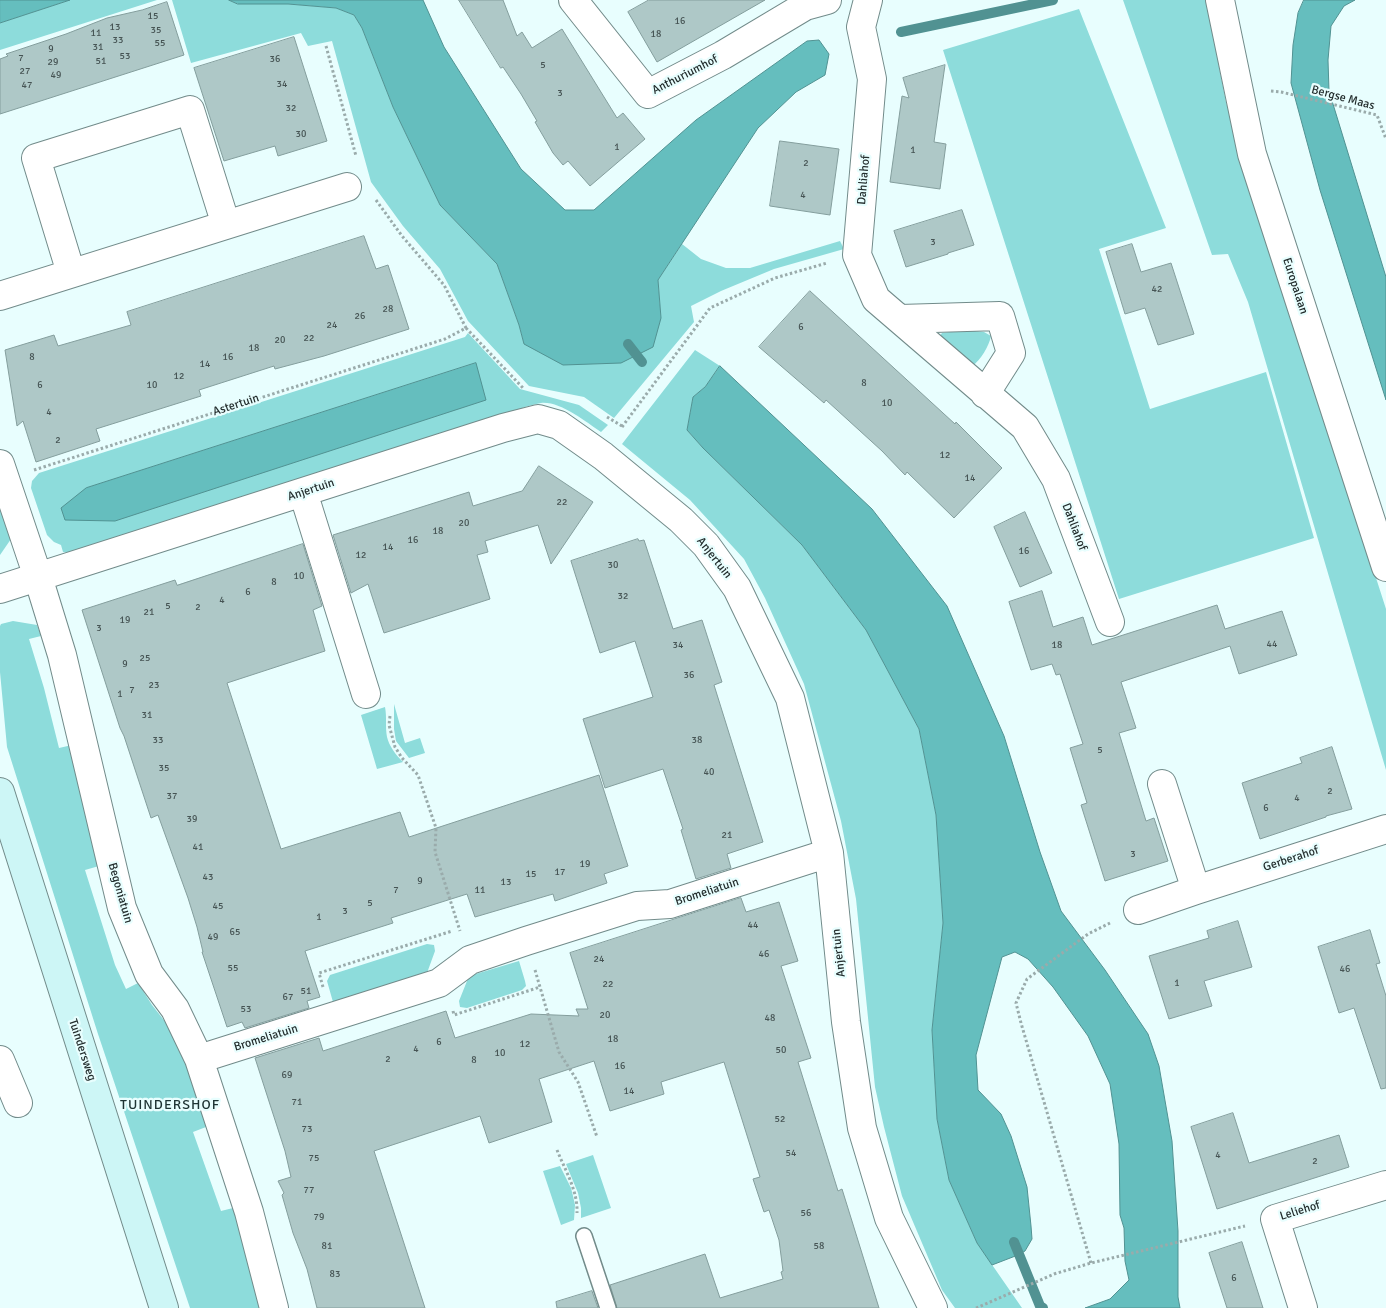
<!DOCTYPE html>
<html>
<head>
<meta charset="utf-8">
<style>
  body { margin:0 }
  canvas { display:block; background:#e8fefe }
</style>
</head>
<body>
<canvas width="1386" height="1308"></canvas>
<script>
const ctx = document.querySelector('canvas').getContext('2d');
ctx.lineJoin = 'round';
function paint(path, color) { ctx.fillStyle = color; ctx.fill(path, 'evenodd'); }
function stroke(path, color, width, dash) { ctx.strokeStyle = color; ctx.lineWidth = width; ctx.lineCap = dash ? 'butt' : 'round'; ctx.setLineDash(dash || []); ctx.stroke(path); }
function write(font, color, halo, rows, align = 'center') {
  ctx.font = font + ' Signika,sans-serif'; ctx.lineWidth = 4.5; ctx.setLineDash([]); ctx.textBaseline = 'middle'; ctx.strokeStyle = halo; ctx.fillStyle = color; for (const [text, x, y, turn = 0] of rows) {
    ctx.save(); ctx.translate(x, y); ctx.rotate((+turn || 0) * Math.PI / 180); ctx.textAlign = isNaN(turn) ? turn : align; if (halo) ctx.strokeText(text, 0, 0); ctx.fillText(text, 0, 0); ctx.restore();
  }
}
const green = new Path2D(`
  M70 0H157L0 50V23Z
  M172 0H229L238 4H288L336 8 354 15 362 28 393 107 440 205 497 264 519 325 524 344 661 318 658 280 682 244 701 259 726 268H750L840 241 844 249 774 269 721 291 691 306 694 322 614 418 584 397 529 386 468 321 440 269 403 226 371 182 332 41 308 46 301 33 191 63Z
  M1123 0H1207L1213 36 1226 102 1255 201 1386 609V770L1248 302 1228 254 1212 255Z
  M1079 9 1166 228 1099 249 1150 409 1266 372 1314 538 1119 599 943 50Z
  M965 330 984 332 991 336C989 346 981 360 972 366L939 337 942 333Z
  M468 333 520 389 579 405 608 425 601 432C586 422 560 401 541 403 528 405 515 411 502 414L71 553 63 552 61 545 54 542 47 535 31 488 32 481 39 473 465 337Z
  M695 350 720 366 705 387 693 397 687 430 703 448 802 545 866 630 919 729 936 815 943 923 932 1030 937 1119 949 1180 977 1243 1022 1308H955L942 1290 902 1196 884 1127 875 1087 856 899 841 821 804 684 765 598 744 559 690 500 622 444Z
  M0 505 11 539 0 555Z
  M13 621 37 625 41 636 29 639 44 688 59 748 72 745 99 866 85 870 115 965 126 989 138 983 152 1005 174 1033 188 1068 206 1127 193 1132 221 1211 233 1208 253 1270 263 1308H190L98 1034 7 747 0 672V626L1 624Z
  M394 704 405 743 420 738 425 753 409 758 396 741 394 729Z
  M385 707C387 717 385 727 387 737 389 746 396 755 403 762L377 769 361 715Z
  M427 944 434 945 435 951 427 973 333 1002 327 981 330 975Z
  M519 961 525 981 526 986 522 990 467 1008 460 1007 459 1001 469 976Z
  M593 1155 611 1208 581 1218V1208L578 1193 566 1164Z
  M560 1166 571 1188 573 1196 575 1205 574 1220 561 1225 543 1171Z`);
const water = new Path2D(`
  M0 0H70L0 23Z
  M229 0H423L444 47 521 169 565 210H594L696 120 807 41 819 40 829 54 825 75 796 92 758 128 658 280 661 318 653 347 621 363 563 365 524 344 519 325 497 264 440 205 393 107 362 28 354 15 336 8 288 4H238Z
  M1304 0H1355L1344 6 1331 26 1328 60 1329 91 1386 277V400L1320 190 1291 83 1293 45 1298 13Z
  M476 363 486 400 115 521 65 520 61 508 86 488Z
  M720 366 872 509 947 606 1004 736 1040 852 1061 911 1105 970 1148 1034 1159 1066 1172 1141 1178 1231V1297L1180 1308H1085L1110 1299 1129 1280 1125 1261 1124 1228 1120 1215 1119 1144 1110 1084 1088 1036 1053 987 1028 959 1015 952 1002 957 976 1055 978 1090 1001 1114 1011 1136 1027 1187 1031 1226 1032 1239 1025 1251 1018 1255 992 1265 977 1243 949 1180 937 1119 932 1030 943 923 936 815 919 729 866 630 802 545 703 448 687 430 693 397 705 387Z`);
const stream = new Path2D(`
  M901 32 1053 0
  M628 344 642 362
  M1014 1242 1040 1306 1043 1308`);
const building = new Path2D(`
  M459 0H503L517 36 522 32 532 48 562 29 617 118 623 113 645 139 590 186 568 161 563 165 553 153 535 122 537 121 521 94 503 67 501 68Z
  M649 0H765L657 62 628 12Z
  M167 2 184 55 0 114V59L8 56 6 54 66 34 107 18 142 10Z
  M294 37 327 141 278 156 275 146 224 161 194 68Z
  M945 65 934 142 946 144 940 189 890 182 902 96 909 98 903 78Z
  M780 141 839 149 830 215 770 206Z
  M962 210 974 245 948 253V254L906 267 894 231Z
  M364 236 376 269 388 265 409 329 324 356 275 369 274 366 199 390 201 396 96 429 100 441 36 462 23 421 17 426 5 350 54 335 58 346 131 325 127 312Z
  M1132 244 1141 272 1171 263 1194 334 1158 345 1145 308 1125 314 1106 252Z
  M810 291 955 424 956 422 1002 468 954 518 907 472 905 475 882 451 826 400 824 403 759 347Z
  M539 466 593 502 551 564 538 525 485 541 488 552 477 555 490 599 384 633 368 584 351 593 333 535 469 492 473 506 522 491Z
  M1025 512 1052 573 1020 587 994 527Z
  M638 539 639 541 644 540 673 629 702 620 722 682 714 685 763 842 727 854 731 868 696 879 681 830 683 829 663 769 605 788 583 719 653 697 635 641 600 653 571 561Z
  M303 544 322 606 313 610 325 651 227 683 281 849 400 812 409 837 599 775 628 866 604 874 607 883 555 901 553 894 475 917 467 894 391 918 393 923 305 951 320 997 307 1001 309 1008 245 1028 242 1022 227 1027 202 952H203L197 927 188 898 158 815 151 818 124 736 120 728 82 610 175 580 177 585Z
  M1042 591 1053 627 1083 617 1092 645 1217 605 1225 629 1282 611 1297 655 1239 674 1230 646 1121 682 1136 728 1119 733 1146 821 1154 818 1168 861 1105 881 1081 805 1087 803 1070 748 1083 744 1060 674 1056 675 1052 664 1031 670 1009 602Z
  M1332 747 1352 809 1326 816V817L1260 839 1242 783 1302 763 1300 758Z
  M741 898 746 912 779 902 798 961 781 966 811 1058 798 1062 838 1191 842 1189 879 1308H617L610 1285 705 1254 720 1298 783 1279 781 1272 783 1271 779 1240 769 1210 764 1212 753 1179 760 1177 724 1062 661 1082 664 1094 610 1111 594 1061 539 1079 552 1122 489 1143 480 1116 374 1151 425 1308H317L307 1269 293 1233 282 1195 284 1193 278 1181 291 1177 285 1151 255 1058 319 1038 323 1051 446 1011 455 1038 531 1014 579 1016 576 1009H588L570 953Z
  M1238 921 1252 967 1204 981 1212 1006 1169 1019 1149 956 1209 938 1207 931Z
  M1370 930 1380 963 1376 964 1386 996V1088L1381 1089 1354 1008 1339 1013 1318 947Z
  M1233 1113 1249 1163 1339 1135 1349 1167 1217 1209 1191 1127Z
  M1242 1242 1263 1308H1227L1209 1253Z
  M592 1291 598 1308H557L556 1302Z`);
const path = new Path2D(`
  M326 46 356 156
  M1271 91 1281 92 1377 115 1386 139
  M376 200 402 236 444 285 466 328
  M607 417 622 426
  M622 427 710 308 775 278 827 263
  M34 470 445 339 466 328 524 389
  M390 716 389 725 395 747 402 758 418 775 436 828 435 852 460 931
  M535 970 559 1052 578 1082 597 1137
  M323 987 319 973 452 931
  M453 1011 454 1015 540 987
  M557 1150C565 1170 578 1191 577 1213
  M1091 1263 1021 1023 1016 1003 1027 979 1088 934 1110 923
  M976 1308 1054 1274 1091 1263 1245 1226`);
const service = new Path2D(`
  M584 1236 608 1308`);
const minor = new Path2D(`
  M573 0 648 94 723 55 805 6 827 0
  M868 0 861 27 872 79 857 255 876 299 1025 427 1056 479 1110 622
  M1220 0 1252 154 1386 567
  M71 273 36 158 190 110 226 225
  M0 296 347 187
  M900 319 1000 316 1011 353 985 394
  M0 464 38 577 62 655 122 908 149 974 175 1009 199 1059 249 1212 274 1308
  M303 492 366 694
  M0 589 503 428 538 419 559 425 603 456 681 520 706 545 737 588 790 698 829 853 846 1022 862 1128 889 1218 933 1308
  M1162 784 1196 890
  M1138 910 1196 890 1386 829
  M199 1059 439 983 470 960 526 941 637 906 670 904 829 853
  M0 1060 18 1103
  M1303 1308 1275 1219 1386 1185`);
const secondary = new Path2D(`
  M0 792 164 1308`);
const numberNames = [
  ["15",153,16],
  ["16",680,21],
  ["13",115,27],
  ["35",156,30],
  ["11",96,33],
  ["18",656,34],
  ["33",118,40],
  ["55",160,43],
  ["31",98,47],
  ["9",51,49],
  ["53",125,56],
  ["7",21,58],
  ["36",275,59],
  ["51",101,61],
  ["29",53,62],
  ["5",543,65],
  ["27",25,71],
  ["49",56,75],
  ["34",282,84],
  ["47",27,85],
  ["3",560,93],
  ["32",291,108],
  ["30",301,134],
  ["1",617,147],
  ["1",913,150],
  ["2",806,163],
  ["4",803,195],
  ["3",933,242],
  ["42",1157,289],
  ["28",388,309],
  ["26",360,316],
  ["24",332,325],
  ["6",801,327],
  ["22",309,338],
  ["20",280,340],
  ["18",254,348],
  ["8",32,357],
  ["16",228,357],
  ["14",205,364],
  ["12",179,376],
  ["8",864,383],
  ["6",40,385],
  ["10",152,385],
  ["10",887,403],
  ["4",49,412],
  ["2",58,440],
  ["12",945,455],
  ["14",970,478],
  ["22",562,502],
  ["20",464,523],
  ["18",438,531],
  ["16",413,540],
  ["14",388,547],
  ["16",1024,551],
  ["12",361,555],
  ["30",613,565],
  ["10",299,576],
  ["8",274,582],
  ["6",248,592],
  ["32",623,596],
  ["4",222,600],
  ["5",168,606],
  ["2",198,607],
  ["21",149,612],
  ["19",125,620],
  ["3",99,628],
  ["44",1272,644],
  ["34",678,645],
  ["18",1057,645],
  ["25",145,658],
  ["9",125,664],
  ["36",689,675],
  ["23",154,685],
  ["7",132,690],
  ["1",120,694],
  ["31",147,715],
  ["33",158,740],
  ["38",697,740],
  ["5",1100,750],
  ["35",164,768],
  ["40",709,772],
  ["2",1330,791],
  ["37",172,796],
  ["4",1297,798],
  ["6",1266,808],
  ["39",192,819],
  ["21",727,835],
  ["41",198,847],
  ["3",1133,854],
  ["19",585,864],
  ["17",560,872],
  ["15",531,874],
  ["43",208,877],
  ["9",420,881],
  ["13",506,882],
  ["7",396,890],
  ["11",480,890],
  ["5",370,903],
  ["45",218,906],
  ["3",345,911],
  ["1",319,917],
  ["44",753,925],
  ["65",235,932],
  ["49",213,937],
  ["46",764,954],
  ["24",599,959],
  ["55",233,968],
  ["46",1345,969],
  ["1",1177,983],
  ["22",608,984],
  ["51",306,991],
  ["67",288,997],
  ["53",246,1009],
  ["20",605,1015],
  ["48",770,1018],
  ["18",613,1039],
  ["6",439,1042],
  ["12",525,1044],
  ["4",416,1049],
  ["50",781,1050],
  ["10",500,1053],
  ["2",388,1059],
  ["8",474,1060],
  ["16",620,1066],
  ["69",287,1075],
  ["14",629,1091],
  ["71",297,1102],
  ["52",780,1119],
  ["73",307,1129],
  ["54",791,1153],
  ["4",1218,1155],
  ["75",314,1158],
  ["2",1315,1161],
  ["77",309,1190],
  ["56",806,1213],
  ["79",319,1217],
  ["81",327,1246],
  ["58",819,1246],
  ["83",335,1274],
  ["6",1234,1278]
];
const streetNames = [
  ["Anthuriumhof",685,75,-27],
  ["Bergse Maas",1343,98,15],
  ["Dahliahof",864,180,-85],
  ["Europalaan",1295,286,72],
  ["Astertuin",236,405,-18],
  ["Anjertuin",311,490,-18],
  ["Dahliahof",1074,527,69],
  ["Anjertuin",714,558,52],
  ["Gerberahof",1291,859,-18],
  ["Bromeliatuin",707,892,-18],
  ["Begoniatuin",120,893,74],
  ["Anjertuin",839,953,-96],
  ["Bromeliatuin",266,1038,-17],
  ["Tuindersweg",82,1050,72],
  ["Leliehof",1300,1211,-17]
];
const neighbourhoodNames = [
  ["TUINDERSHOF",170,1105]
];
paint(green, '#8ddcdb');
paint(water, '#65bebe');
stroke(water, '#519292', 1);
stroke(stream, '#519292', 10);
paint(building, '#aec8c7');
stroke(building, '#849e9d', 1);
stroke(service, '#728b8a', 18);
stroke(minor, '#728b8a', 30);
stroke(secondary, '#728b8a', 30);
stroke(path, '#9aabab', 3, [2.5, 2.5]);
stroke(service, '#fff', 15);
stroke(minor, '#fff', 28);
stroke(secondary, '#cdf6f6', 28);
write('10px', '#465454', null, numberNames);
write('12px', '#232d2d', '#e8fefe', streetNames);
ctx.letterSpacing = '1px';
write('14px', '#1e3434', '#e8fefe', neighbourhoodNames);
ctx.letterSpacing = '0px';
</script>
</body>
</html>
